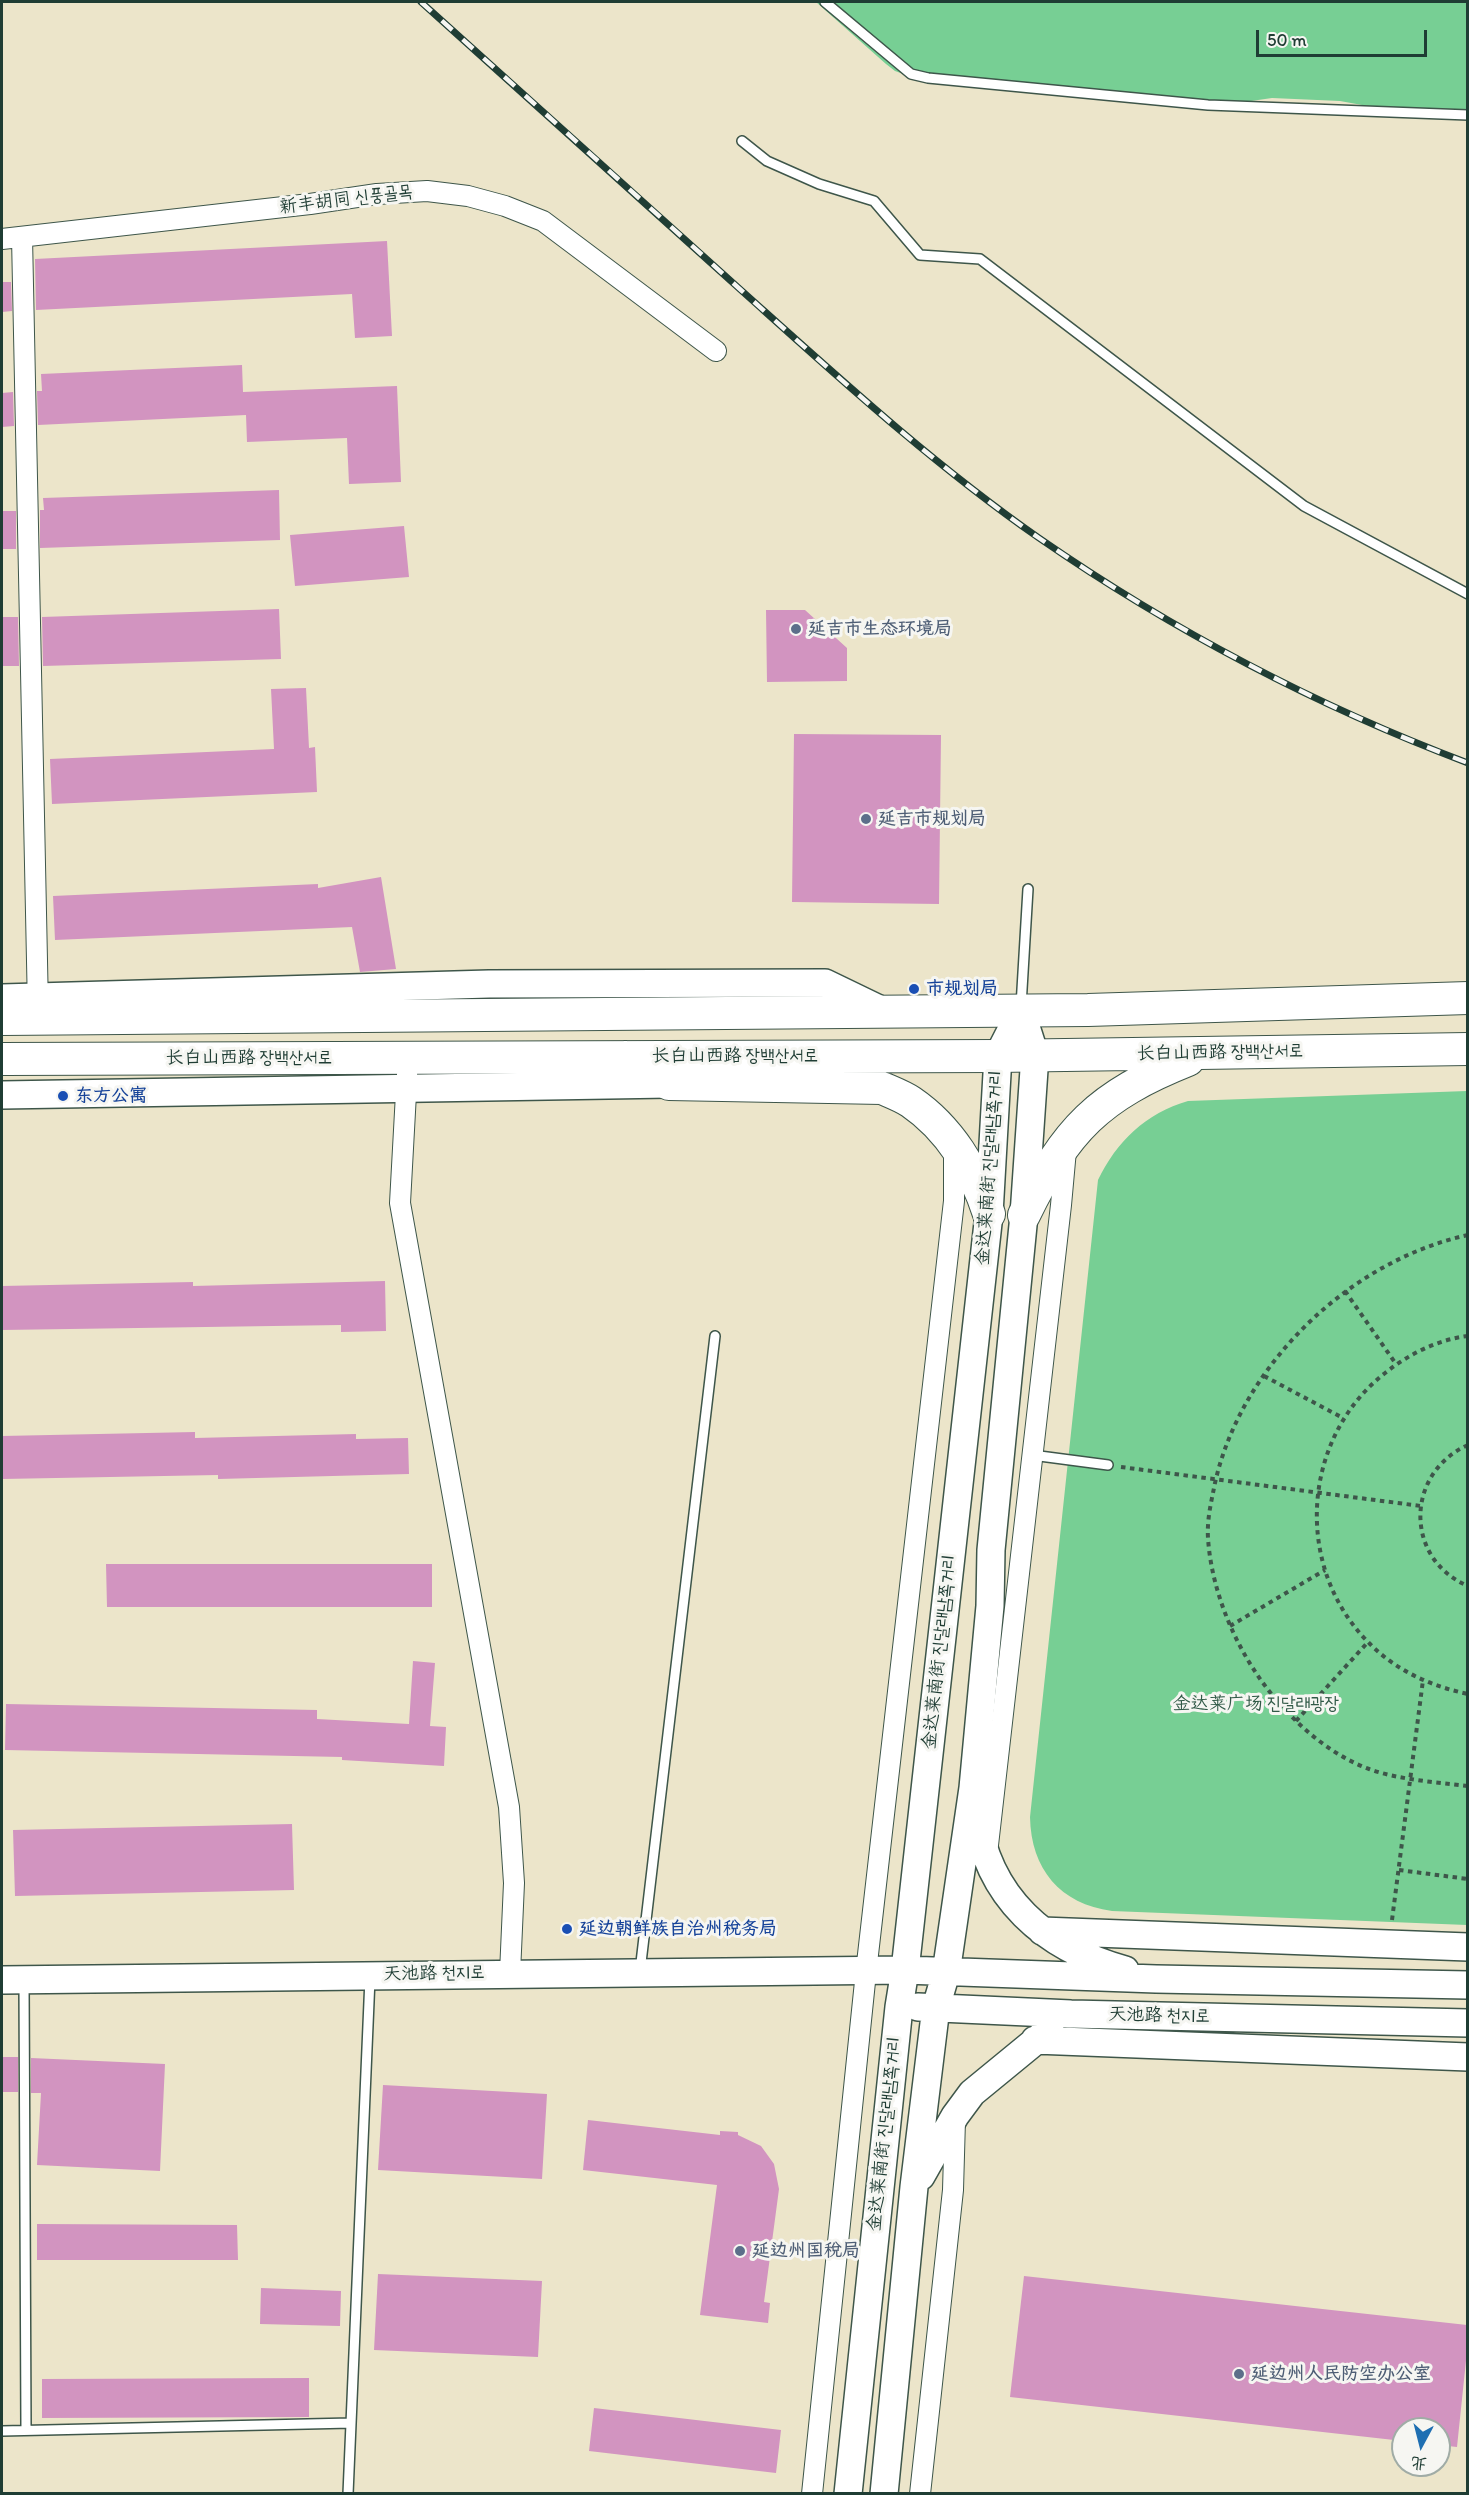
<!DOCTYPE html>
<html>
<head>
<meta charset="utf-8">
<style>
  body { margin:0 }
  #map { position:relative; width:1469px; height:2495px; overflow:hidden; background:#ece5ca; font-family:Itim,"LXGW WenKai TC",sans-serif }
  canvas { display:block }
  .frame { position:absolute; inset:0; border:3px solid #1f3d34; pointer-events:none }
  .north { position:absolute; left:1391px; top:2417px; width:60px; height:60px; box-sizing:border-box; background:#f6f6f2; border:2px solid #a0aca6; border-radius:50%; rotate:187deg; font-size:16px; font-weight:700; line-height:24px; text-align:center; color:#1f3d34 }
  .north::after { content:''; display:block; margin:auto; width:21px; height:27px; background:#1f6fb2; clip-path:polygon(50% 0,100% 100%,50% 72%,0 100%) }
  .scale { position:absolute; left:1256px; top:30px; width:171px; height:27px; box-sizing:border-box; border:3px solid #1f3d34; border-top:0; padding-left:8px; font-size:18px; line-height:21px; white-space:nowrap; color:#1f3d34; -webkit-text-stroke:4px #f6f6f2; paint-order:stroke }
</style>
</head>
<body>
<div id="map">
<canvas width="1469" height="2495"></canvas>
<div class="frame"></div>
<div class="north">北</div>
<div class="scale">50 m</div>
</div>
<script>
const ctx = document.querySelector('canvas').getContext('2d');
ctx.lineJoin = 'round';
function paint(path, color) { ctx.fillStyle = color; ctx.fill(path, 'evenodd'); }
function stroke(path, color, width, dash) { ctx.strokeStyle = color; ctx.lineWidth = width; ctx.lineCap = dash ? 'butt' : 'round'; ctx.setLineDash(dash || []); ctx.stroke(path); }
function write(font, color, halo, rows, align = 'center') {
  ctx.font = font + ' Itim,"LXGW WenKai TC","Poor Story",sans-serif'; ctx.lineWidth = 6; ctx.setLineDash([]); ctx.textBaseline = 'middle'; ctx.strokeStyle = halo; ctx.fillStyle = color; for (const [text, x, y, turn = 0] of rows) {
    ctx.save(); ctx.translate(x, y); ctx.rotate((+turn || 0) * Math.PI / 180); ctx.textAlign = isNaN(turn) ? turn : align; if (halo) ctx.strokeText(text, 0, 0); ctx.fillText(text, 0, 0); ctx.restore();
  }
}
const green = new Path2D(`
  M816 2H1467V111L1373 107 1340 101 1272 98 1237 103 917 79 895 71 886 64Z
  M1467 1091V1925L1112 1911C1060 1904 1031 1869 1030 1817L1098 1180C1116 1142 1146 1113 1188 1101Z`);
const building = new Path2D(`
  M387 241 392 336 355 338 352 294 36 310 35 259Z
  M2 282H11L12 311 2 312Z
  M242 365 243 392 397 386 401 482 349 484 347 438 247 442 246 415 38 425 37 391H42L41 374Z
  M13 392 14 426 2 427V393Z
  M279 490 280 540 40 548V510H44L43 498Z
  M2 511H16V549H2Z
  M404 526 409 577 295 586 290 535Z
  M279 609 281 659 43 666 42 617Z
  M766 610H805L847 648V681L767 682Z
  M2 617H18L19 666H2Z
  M306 688 309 748 315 747 317 792 52 804 50 759 274 749 271 689Z
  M794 734 941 735 939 904 792 902Z
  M381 877 396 969 360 972 352 927 55 940 53 896 318 884V888Z
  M385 1281 386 1331 341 1332V1325L2 1330V1286L193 1282V1286Z
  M195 1432V1438L356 1434V1439L408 1438 409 1474 218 1479V1475L2 1479V1436Z
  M106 1564H432V1607H107Z
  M413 1661 435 1663 430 1726 446 1727 444 1766 342 1760V1757L5 1750 6 1704 317 1710V1719L409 1724Z
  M292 1824 294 1890 15 1896 13 1830Z
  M2 2057H18V2092H2Z
  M31 2058 165 2064 160 2171 37 2165 41 2093H31Z
  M383 2085 547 2094 542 2179 378 2170Z
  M588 2120 720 2135V2131L738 2132V2135L761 2146 774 2164 779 2189 764 2302 770 2303 768 2323 700 2315 717 2185 583 2170Z
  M37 2224 237 2225 238 2260H37Z
  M378 2274 542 2281 538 2357 374 2350Z
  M1024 2276 1467 2325V2351L1457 2447 1439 2445V2429H1403V2441L1010 2397Z
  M261 2288 341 2291 340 2326 260 2324Z
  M309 2378V2417L42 2418V2379Z
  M594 2408 781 2430 776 2473 589 2451Z`);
const path = new Path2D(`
  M1468 1235C1347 1261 1235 1371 1213 1493 1210 1507 1207 1523 1208 1538 1211 1585 1230 1634 1256 1673 1283 1713 1323 1752 1369 1769 1400 1780 1435 1782 1468 1786
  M1345 1291 1396 1364
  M1468 1336C1440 1339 1411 1353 1389 1370 1302 1434 1292 1565 1368 1642 1395 1670 1430 1686 1468 1694
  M1264 1376 1343 1418
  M1468 1445C1405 1473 1404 1559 1468 1586
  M1121 1467 1421 1506
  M1230 1626 1325 1570
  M1296 1721 1368 1642
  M1399 1870 1468 1879
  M1392 1920 1423 1680`);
const lane = new Path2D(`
  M825 2 911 74 928 78 1208 105 1468 115
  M742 141 767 161 819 184 874 201 920 255 980 259 1304 506 1468 594
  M1021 1006 1028 889
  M1032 1455 1108 1465
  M640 1971 715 1336
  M24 1982 26 2430
  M2 2431 351 2423
  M348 2494 370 1978`);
const street = new Path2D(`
  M22 237 38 1009
  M2 239 310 204 377 194 427 191 468 196 505 206 543 221 716 351
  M408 1057 400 1203 509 1807 514 1883 510 1973
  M988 1845 1061 1205 1066 1150
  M812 2494 866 1972 954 1201V1148
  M920 2494 953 2190 955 2120`);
const secondary = new Path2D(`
  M2 998 489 984 825 983 885 1012
  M2 1095 669 1084
  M976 1813C987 1898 1045 1948 1125 1970
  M1042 1931 1468 1947
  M2 1980 905 1970 1156 1979 1468 1985
  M918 2007 1071 2014 1468 2023
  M1035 2040 1468 2057
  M921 2176 955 2116 972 2093 1050 2029
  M848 2494 899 2007 905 1970 989 1214 998 1056 1021 1011
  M884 2494 914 2187 936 2007 946 1973 973 1788 990 1606 991 1550 1024 1215 1035 1055 1021 1011`);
const primary = new Path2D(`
  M2 1019 1088 1010 1468 998
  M625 1057 669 1084 882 1088C891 1092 902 1096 911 1102 949 1128 975 1170 989 1214
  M2 1059 998 1056 1468 1049
  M1024 1215C1066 1129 1098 1096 1188 1060`);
const rail = new Path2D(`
  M421 2C528 98 635 194 742 291 838 377 934 465 1039 538 1172 630 1317 706 1468 763`);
const markers = [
  [796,629,6,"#5c6f8a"],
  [866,819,6,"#5c6f8a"],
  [914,989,6,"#1a4fb4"],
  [63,1096,6,"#1a4fb4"],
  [567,1929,6,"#1a4fb4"],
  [740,2251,6,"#5c6f8a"],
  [1239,2374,6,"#5c6f8a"]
];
const streetNames = [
  ["新丰胡同 신풍골목",346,200,-7],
  ["长白山西路 장백산서로",1220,1053,-1],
  ["长白山西路 장백산서로",735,1056],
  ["长白山西路 장백산서로",249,1058],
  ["金达莱南街 진달래남쪽거리",990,1168,-86],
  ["金达莱南街 진달래남쪽거리",940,1652,-84],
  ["天池路 천지로",434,1974,-1],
  ["天池路 천지로",1159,2016,1],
  ["金达莱南街 진달래남쪽거리",885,2134,-84]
];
const serviceNames = [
  ["延吉市生态环境局",808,629],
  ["延吉市规划局",878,819],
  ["延边州国税局",752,2251],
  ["延边州人民防空办公室",1251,2374]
];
const transitNames = [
  ["市规划局",926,989],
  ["东方公寓",75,1096],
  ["延边朝鲜族自治州税务局",579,1929]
];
const parkNames = [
  ["金达莱广场 진달래광장",1256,1704]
];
paint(green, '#77cf94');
paint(building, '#d294c0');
stroke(lane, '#3e564a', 12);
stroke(street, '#3e564a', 22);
stroke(secondary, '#3e564a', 30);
stroke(primary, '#3e564a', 34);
stroke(path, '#3e564a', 4, [4.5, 4.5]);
stroke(lane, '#fff', 9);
stroke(street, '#fff', 20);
stroke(secondary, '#fff', 27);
stroke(primary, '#fff', 32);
stroke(rail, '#1f3d34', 7);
stroke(rail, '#f6f6f2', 4.5, [14]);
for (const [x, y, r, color] of markers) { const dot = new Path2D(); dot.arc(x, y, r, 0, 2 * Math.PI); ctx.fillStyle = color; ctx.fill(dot); stroke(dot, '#f6f6f2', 2); }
write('18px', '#1f3d34', '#f6f6f2', streetNames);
write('bold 18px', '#4e5e75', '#f6f6f2', serviceNames, 'left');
write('bold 18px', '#164399', '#f6f6f2', transitNames, 'left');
write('18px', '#315a47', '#f6f6f2', parkNames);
</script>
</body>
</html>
